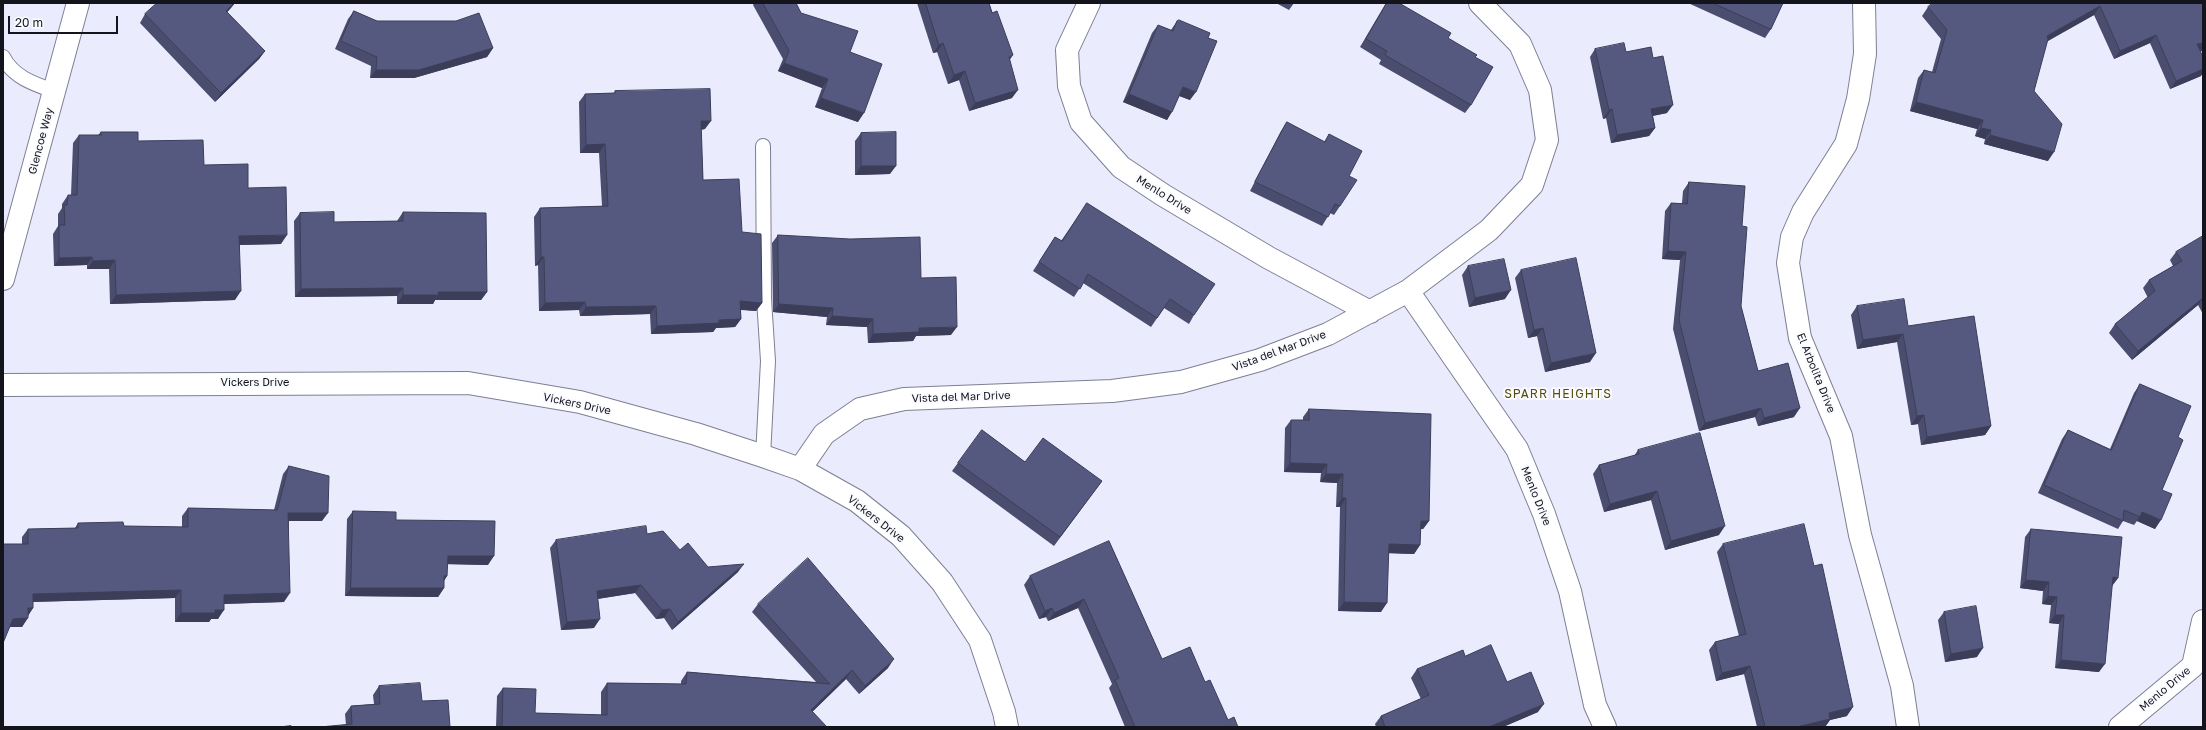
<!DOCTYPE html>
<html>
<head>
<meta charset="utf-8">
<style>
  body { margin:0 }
  #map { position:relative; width:2206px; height:730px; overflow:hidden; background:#eaecfe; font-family:"Golos Text",sans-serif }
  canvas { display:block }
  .frame { position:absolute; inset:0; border:4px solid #13141c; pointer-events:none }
  .scale { position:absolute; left:8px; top:16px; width:110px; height:18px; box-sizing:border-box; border:2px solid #13141c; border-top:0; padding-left:5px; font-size:12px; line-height:14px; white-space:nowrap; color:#13141c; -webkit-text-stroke:3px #fafbff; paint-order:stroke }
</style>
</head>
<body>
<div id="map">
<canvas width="2206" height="730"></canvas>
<div class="frame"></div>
<div class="scale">20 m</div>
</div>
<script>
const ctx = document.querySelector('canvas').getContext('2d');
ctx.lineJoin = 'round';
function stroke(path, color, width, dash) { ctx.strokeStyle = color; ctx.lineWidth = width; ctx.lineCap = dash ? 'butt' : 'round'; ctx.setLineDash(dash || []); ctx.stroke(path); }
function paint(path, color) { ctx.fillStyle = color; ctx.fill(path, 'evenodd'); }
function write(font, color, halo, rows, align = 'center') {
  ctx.font = font + ' "Golos Text",sans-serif'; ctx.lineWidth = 4; ctx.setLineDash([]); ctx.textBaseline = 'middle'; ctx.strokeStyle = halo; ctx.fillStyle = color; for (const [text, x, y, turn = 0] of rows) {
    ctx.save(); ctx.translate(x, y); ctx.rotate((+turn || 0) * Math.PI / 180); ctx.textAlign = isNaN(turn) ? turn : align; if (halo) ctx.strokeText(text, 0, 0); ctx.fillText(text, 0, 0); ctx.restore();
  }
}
const lane = new Path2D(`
  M3 57C13 77 34 84 54 91
  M763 146 764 299 768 361 763 456`);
const street = new Path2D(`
  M1089 3 1067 50 1069 86 1081 122 1121 167 1163 195 1269 258 1370 312
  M1864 3 1865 54 1858 99 1846 144 1803 212 1792 237 1788 263 1800 338 1841 436 1860 535 1902 686 1908 727
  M3 279 78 3
  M1408 291 1517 449 1544 514 1570 591 1595 705 1605 727
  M3 385 468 383 580 402 696 434 763 456 800 469 857 501 901 536 942 582 980 640 1004 712 1007 727
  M800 469 824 434 860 409 904 399 1112 391 1181 382 1260 360 1328 334 1408 291 1489 230 1532 185 1547 140 1540 90 1520 44 1480 3
  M2120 727 2193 666 2203 621`);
const wall = new Path2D(`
  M157 3H235L227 12 265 51 259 59 215 102 140 23 145 14Z
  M754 3H796L801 13 850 52 858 122 815 107 822 88 778 71 783 59 753 5Z
  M917 3H989L1010 60 1012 98 969 111 959 80 948 84 937 52 933 53Z
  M1276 3H1294L1289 10Z
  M1386 3H1399L1448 38 1471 105 1465 113 1379 64 1381 60 1360 47Z
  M1688 3H1783L1771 29 1765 38Z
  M2203 3 2201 52V76L2170 89 2150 43 2114 59 2094 15 2047 41 2034 91 2048 161 1984 144 1985 139 1975 136 1977 129 1910 111 1918 78 1924 70 1932 72 1941 39 1922 16 1928 7Z
  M354 11 377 21 493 48 487 57 414 78H370L371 66 335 49 348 19Z
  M1177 21 1190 100 1179 96 1167 120 1123 102 1152 33 1158 25 1171 30Z
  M1595 49 1626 52 1667 113 1653 116 1655 128 1649 136 1611 143 1606 118 1603 119 1590 57Z
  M615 91 705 129 701 130 703 180 742 232 762 303 756 311 741 310V319L735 327 716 328 713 332 651 334 650 314 580 316 579 310 539 311 538 265 535 266 534 217 540 208 602 206 599 153H580L579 102 585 94 614 93Z
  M1287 122 1324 142 1329 134 1349 176 1340 206 1334 215 1330 213 1322 226 1250 191 1281 131Z
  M101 132 138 141 204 165 248 188 281 244 240 245 235 300 110 304 109 269H87V265L54 266 53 234 58 226V214L62 208V204L68 195H71L73 143 79 135H98Z
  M861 133 890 174 855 175V141Z
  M1689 182 1742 226 1741 306 1758 371 1794 417 1758 426 1755 417 1699 431 1673 329 1680 260 1662 259 1665 211 1671 203H1682L1683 191Z
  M1087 203 1194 315 1189 324 1164 308 1151 327 1083 283 1074 297 1033 271 1055 237 1061 241Z
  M403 212 487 292 481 300H435L433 304H397V296L295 297 294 221 300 213 334 222 397 221Z
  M778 235 921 278 951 335 916 336 913 341 868 343 867 327 826 325 827 317 773 312 772 243Z
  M2203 236V314L2198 305 2132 360 2109 333 2115 324 2148 298 2143 288 2149 280 2173 266 2170 260 2176 252Z
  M1468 266 1505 299 1469 307 1462 275Z
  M1521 270 1590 362 1545 372 1537 336 1528 338 1515 278Z
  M1857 306 1908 326 1991 426 1985 435 1921 445 1918 424 1911 425 1897 342 1857 349 1851 315Z
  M2140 384 2178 437 2162 490 2155 529 2137 521 2134 525 2123 521 2118 529 2038 493 2062 439 2068 430 2110 449 2134 393Z
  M1309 409 1429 521 1423 529H1421L1420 545 1414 554 1389 553 1381 612 1338 611 1340 507H1336L1337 483 1320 482 1321 473 1284 472 1285 428 1291 420H1303V417Z
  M982 430 1025 462 1102 481 1054 546 952 471Z
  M1638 450 1719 535 1665 550 1651 500 1604 512 1593 474 1599 465 1634 456Z
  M289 466 322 521H289L284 602 224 604 218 619H211L209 622H175V598L33 602V608L28 616 22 627H9L22 544V537L28 529 75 528 78 523 124 526 182 527V516L188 508 274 510 283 474Z
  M353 511 396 520 488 565 447 564V576L444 581V588L438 597 345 596 347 519Z
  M2031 529 2118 578 2112 586 2099 672 2055 668 2059 624 2049 623 2051 605 2042 604 2043 591 2020 588 2025 537Z
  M647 534 680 550 708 567 738 572 672 630 664 618 656 619 635 593 597 599 594 628 561 630 550 548 556 540Z
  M1109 541 1162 659 1205 682 1228 720 1238 727H1125L1109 688 1112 684 1078 608 1048 621 1046 617 1039 619 1024 585 1030 576Z
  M1723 544 1847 716 1830 720 1825 727H1757L1744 674 1716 681 1709 650 1715 642 1739 636 1717 552Z
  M758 604 888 668 859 694 846 679 812 712 827 727H496L497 696 503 688 535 713 601 715V692L607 683 681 684V681L687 672 816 682 752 612Z
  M1944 612 1977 657 1945 662 1938 620Z
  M1465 656 1507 682 1538 712 1503 727H1376L1375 724 1381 716 1421 699 1411 678 1417 669Z
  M379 686 422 701 450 727 346 725 345 714 351 706 374 704 373 695Z`);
const shadedWall = new Path2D(`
  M234 3H235L231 8 220 20 226 11Z
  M2100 6 2094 15 2041 45 2047 36Z
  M2156 35 2150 43 2114 59 2120 51Z
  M943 43 937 52 933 53 939 45Z
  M2203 43V51L2191 53 2197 44Z
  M493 48 487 57 414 78H370L376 70Z
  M265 51 259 59 215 102 221 93Z
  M1013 55 1007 64 1009 57Z
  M784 63 828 79 822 88 778 71Z
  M2203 69V73L2201 76 2170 89 2176 81Z
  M965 71 959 80 948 84 954 75Z
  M1183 87 1196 92 1190 100 1177 95Z
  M1018 90 1012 98 969 111 975 103Z
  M1129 94 1172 112 1167 120 1123 102Z
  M821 98 864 113 858 122 815 107Z
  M1916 102 1983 120 1977 129 1910 111Z
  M1673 105 1667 113 1646 117 1651 109Z
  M1612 109 1606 118 1603 119 1609 110Z
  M701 121H711L705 129 695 130Z
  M1655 128 1649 136 1611 143 1617 135Z
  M1981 128 1991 130 1985 139 1975 136Z
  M1990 135 2054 152 2048 161 1984 144Z
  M605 144 599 153H580L586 145Z
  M861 166H896L890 174 855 175Z
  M287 235 281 244 233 245 239 236Z
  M1668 251 1686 252 1680 260 1662 259Z
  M92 257 87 265 54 266 59 258Z
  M541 257H544L538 265 535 266Z
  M115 260 109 269H87L93 261Z
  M403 288 397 296 295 297 301 289Z
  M1511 290 1505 299 1469 307 1475 298Z
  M241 291 235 300 110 304 116 295Z
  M438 292H487L481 300H435L433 304H397L403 295Z
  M2203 298 2198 305 2132 360 2138 351Z
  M740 301 762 303 756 311 734 309Z
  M585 302 579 310 539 311 545 303Z
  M779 304 833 308 827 317 773 312Z
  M656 306 650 314 580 316 586 307Z
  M832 316 873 319 867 327 826 325Z
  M741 319 735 327 716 328 713 332 651 334 657 326 719 320Z
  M957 327 951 335 916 336 913 341 868 343 873 334 919 328Z
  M1543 328 1537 336 1528 338 1534 330Z
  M1903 334 1897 342 1857 349 1863 340Z
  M1596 353 1590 362 1545 372 1551 363Z
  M1761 408 1755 417 1699 431 1705 423Z
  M1800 408 1794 417 1758 426 1764 418Z
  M1924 415 1918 424 1911 425 1917 416Z
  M1991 426 1985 435 1921 445 1927 437Z
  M1290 463 1327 464 1321 473 1284 472Z
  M1326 474H1343L1337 483 1320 482Z
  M1657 491 1651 500 1604 512 1610 504Z
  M1342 498H1346L1340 507H1336Z
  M2142 512 2161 520 2155 529 2137 521Z
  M288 513H328L322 521H282Z
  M1421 521H1429L1423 529H1415Z
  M1725 526 1719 535 1665 550 1671 541Z
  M1389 544 1420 545 1414 554 1383 553Z
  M448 556H494L488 565 442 564Z
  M744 564 738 572 672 630 678 622Z
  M444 576H447L441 585Z
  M2113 577 2118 578 2112 586Z
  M2026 580 2049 582 2043 591 2020 588Z
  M641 585 635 593 591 600 597 591Z
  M351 588H444L438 597 345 596Z
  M181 590 175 598 27 602 33 594Z
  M290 593 284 602 218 604 224 595Z
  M2048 596 2057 597 2051 605 2042 604Z
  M1084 599 1078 608 1048 621 1054 613Z
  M1344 602 1387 603 1381 612 1338 611Z
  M28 608H33L27 617Z
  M1052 608 1046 617 1039 619 1045 611Z
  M670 609 664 618 656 619 662 610Z
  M215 610H224L218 619H211L209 622H175L181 613Z
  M2055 615H2064L2059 624 2049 623Z
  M28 618 22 627H7L13 619Z
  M600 619 594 628 561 630 567 622Z
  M1983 648 1977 657 1945 662 1951 654Z
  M894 659 888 668 859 694 865 686Z
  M2061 660 2105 664 2099 672 2055 668Z
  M1750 666 1744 674 1716 681 1722 673Z
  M852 670 846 679 805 719 811 710Z
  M1544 704 1538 712 1503 727H1489Z
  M1853 707 1847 716 1830 720 1825 727H1797L1829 713Z`);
const building = new Path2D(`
  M157 3H234L226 11 265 51 221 93 145 14Z
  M763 3H796L801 13 858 31 850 52 882 64 864 113 821 98 828 79 784 63 789 51Z
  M926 3H989L992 13 997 11 1013 55 1009 57 1018 90 975 103 965 71 954 75 943 43 939 45Z
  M1387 3H1399L1451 33 1448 38 1477 55 1475 57 1493 67 1471 105 1385 55 1387 51 1366 39Z
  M1713 3H1783L1771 29Z
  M1933 3H2203V43L2197 44 2203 57V69L2176 81 2156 35 2120 51 2100 6 2047 36 2048 39 2034 91 2062 124 2054 152 1990 135 1991 130 1981 128 1983 120 1916 102 1924 70 1935 73 1947 30 1928 7Z
  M354 11 377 21H456L479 13 493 48 419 70H376L377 57 341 41Z
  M1179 20 1210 33 1208 38 1217 41 1196 92 1183 87 1172 112 1129 94 1158 25 1173 31 1177 21Z
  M1624 43 1626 52 1651 47 1653 58 1663 56 1673 105 1651 109 1655 128 1617 135 1612 109 1609 110 1595 49Z
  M710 89 711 121H701L703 180 739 179 742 232 761 234 762 303 740 301 741 319 719 320V323L657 326 656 306 586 307 585 302 545 303 544 257H541L540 208 608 206 605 144 586 145 585 94 615 93V91Z
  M1287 122 1325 142 1329 134 1362 151 1349 176 1357 180 1340 206 1335 204 1328 217 1255 182Z
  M101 132H138V141L203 140 204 165 248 164V188L286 187 287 235 239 236 241 291 116 295 115 260 93 261 92 257 59 258V225H65L64 205H67L68 195H77L79 135H101Z
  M896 132V166H861V133Z
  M1689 182 1745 186 1742 226 1747 227 1741 306 1758 371 1788 363 1800 408 1764 418 1761 408 1705 423 1679 320 1686 252 1668 251 1671 203 1687 204Z
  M1087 203 1215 284 1194 315 1170 299 1157 318 1088 274 1080 289 1039 262 1055 237 1062 241Z
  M334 212V222L403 221V212L486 213 487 292H438L439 295H403V288L301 289 300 213Z
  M778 235 850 239 920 237 921 278 956 277 957 327 919 328V332L873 334V319L832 316 833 308 779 304Z
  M2203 236V298L2138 351 2115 324 2155 291 2149 280 2182 261 2176 252Z
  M1576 258 1596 353 1551 363 1543 328 1534 330 1521 270Z
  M1504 259 1511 290 1475 298 1468 266Z
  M1904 299 1908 326 1974 316 1991 426 1927 437 1924 415 1917 416 1903 334 1863 340 1857 306Z
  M2140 384 2191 406 2178 437 2183 440 2162 490 2172 494 2161 520 2142 512 2140 517 2124 510 2123 521 2044 485 2068 430 2111 450Z
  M1309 409 1431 414 1429 521H1421L1420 545 1389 544 1387 603 1344 602 1346 498H1342L1343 474H1326L1327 464 1290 463 1291 420H1309Z
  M982 430 1025 462 1043 438 1102 481 1060 537 958 463Z
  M1700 433 1725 526 1671 541 1657 491 1610 504 1599 465 1639 454 1638 450Z
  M289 466 329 476 328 513H288L290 593 224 595V610H215V613H181V590L33 594V608H28V618L13 619 3 643V544H28V529L78 528V523L123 522 124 526 188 527V508L277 510Z
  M353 511 396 512V520L495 521 494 556H448L447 576H444V588H351Z
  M1804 524 1814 566 1822 564 1853 707 1829 713 1830 719 1797 727H1765L1750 666 1722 673 1715 642 1746 634 1723 544Z
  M646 526 647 534 663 531 680 550 688 543 708 567 744 564 678 622 670 609 662 610 641 585 597 591 600 619 567 622 556 540Z
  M2031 529 2122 537 2118 578 2113 577 2105 664 2061 660 2064 615H2055L2057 597 2048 596 2049 582 2026 580Z
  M1109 541 1162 659 1190 647 1205 682 1210 680 1228 720 1234 717 1238 727H1135L1115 680 1119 678 1084 599 1054 613 1052 608 1045 611 1030 576Z
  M808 558 894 659 865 686 852 670 811 710 827 727H502L503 688 536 689 535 713 607 715V683L686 684 687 672 830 684 758 604Z
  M1976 606 1983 648 1951 654 1944 612Z
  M1491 645 1507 682 1531 672 1544 704 1489 727H1385L1381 716 1429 695 1417 669 1463 650 1465 656Z
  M420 683 422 701 448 700 450 727H320L352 724 351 706 380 704 379 686Z
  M291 726V727H280Z`);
const streetNames = [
  ["Glencoe Way",41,141,-75],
  ["Menlo Drive",1164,195,32],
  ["Vista del Mar Drive",1279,351,-20],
  ["El Arbolita Drive",1816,373,68],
  ["Vickers Drive",255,383],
  ["Vista del Mar Drive",961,397,-2],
  ["Vickers Drive",577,404,12],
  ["Menlo Drive",1536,496,68],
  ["Vickers Drive",876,519,38],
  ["Menlo Drive",2165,689,-40]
];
const neighbourhoodNames = [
  ["SPARR HEIGHTS",1558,394]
];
stroke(lane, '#7d7f93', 16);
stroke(street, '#7d7f93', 24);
stroke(lane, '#fff', 14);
stroke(street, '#fff', 22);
paint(wall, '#4a4d6d');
paint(shadedWall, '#3c3e59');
paint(building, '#56597f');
stroke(building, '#3c3e59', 1);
write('11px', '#13141c', '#fafbff', streetNames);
ctx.letterSpacing = '1px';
write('12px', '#564c0c', '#fafbff', neighbourhoodNames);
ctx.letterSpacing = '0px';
</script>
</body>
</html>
